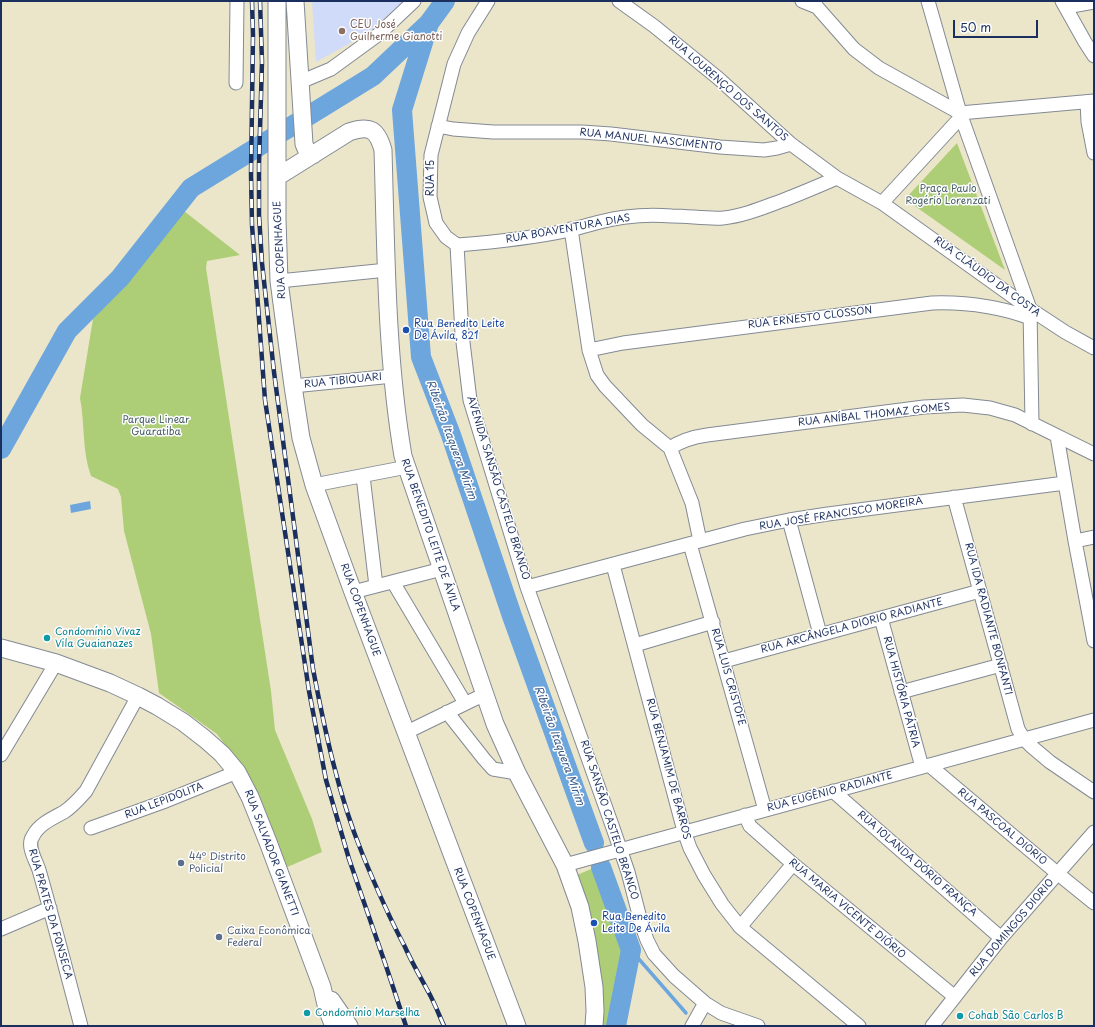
<!DOCTYPE html>
<html>
<head>
<meta charset="utf-8">
<style>
  body { margin:0 }
  #map { position:relative; width:1095px; height:1027px; overflow:hidden; background:#ebe6ca; font-family:"Playpen Sans",sans-serif }
  canvas { display:block }
  .frame { position:absolute; inset:0; border:2px solid #1b2f5e; pointer-events:none }
  .scale { position:absolute; left:953px; top:20px; width:85px; height:18px; box-sizing:border-box; border:2px solid #1b2f5e; border-top:0; padding-left:5px; font-size:12px; line-height:14px; white-space:nowrap; color:#1b2f5e; -webkit-text-stroke:3px #fff; paint-order:stroke }
</style>
</head>
<body>
<div id="map">
<canvas width="1095" height="1027"></canvas>
<div class="frame"></div>
<div class="scale">50 m</div>
</div>
<script>
const ctx = document.querySelector('canvas').getContext('2d');
ctx.lineJoin = 'round';
function paint(path, color) { ctx.fillStyle = color; ctx.fill(path, 'evenodd'); }
function stroke(path, color, width, dash) { ctx.strokeStyle = color; ctx.lineWidth = width; ctx.lineCap = dash ? 'butt' : 'round'; ctx.setLineDash(dash || []); ctx.stroke(path); }
function write(font, color, halo, rows, align = 'center') {
  ctx.font = font + ' "Playpen Sans",sans-serif'; ctx.lineWidth = 3; ctx.setLineDash([]); ctx.textBaseline = 'middle'; ctx.strokeStyle = halo; ctx.fillStyle = color; for (const [text, x, y, turn = 0] of rows) {
    ctx.save(); ctx.translate(x, y); ctx.rotate((+turn || 0) * Math.PI / 180); ctx.textAlign = isNaN(turn) ? turn : align; if (halo) ctx.strokeText(text, 0, 0); ctx.fillText(text, 0, 0); ctx.restore();
  }
}
const built = new Path2D(`
  M312 1H404L365 35 316 62Z`);
const green = new Path2D(`
  M957 143 1005 270 905 199Z
  M184 211 240 255 207 261 206 268 271 691 275 730 312 819 322 852 285 868 243 769 217 734 159 693 151 634 124 531 121 497 118 489 91 476C82 452 85 424 80 398L93 319Z
  M598 866 626 948 627 956 616 992 609 1026H597L577 875Z`);
const water = new Path2D(`
  M90 501 91 509 71 513 70 505Z`);
const stream = new Path2D(`
  M631 950 686 1013`);
const river = new Path2D(`
  M429 23 402 110 421 357 451 435 512 616 594 843
  M1 449 67 331 120 278 191 188 373 76 429 23 445 1
  M601 867 631 950 616 1026`);
const minor = new Path2D(`
  M619 1 654 26 718 78 791 144 837 178
  M802 1 817 7
  M814 1 817 7 854 49 879 68 960 113 1094 101
  M928 1 960 113 1030 309 1032 424
  M1062 1 1085 42 1094 56
  M1066 7 1094 2
  M300 82 331 69 379 34 414 1
  M236 83 237 1
  M1087 102 1088 122 1094 153
  M438 126 453 129 493 132H582L611 134 720 147 764 150 777 148 791 144
  M882 203 961 117
  M571 229 589 350 597 375 605 386 642 425 670 448 692 503 700 541
  M457 245 462 334 470 400 527 587 613 828 628 872 642 926 647 940 654 954 674 976 705 1003 721 1013 758 1026
  M457 245C495 242 533 238 570 230 589 225 607 219 626 217 641 215 657 215 672 216 689 216 706 219 723 218 743 216 762 208 781 201 800 194 818 186 837 178L882 203 1030 309 1065 332 1094 348
  M457 245 446 237 436 223 430 197 431 155 454 64 468 33 488 1
  M279 281 387 270
  M589 350 623 343 932 303C964 302 1000 307 1030 318
  M293 386 393 376
  M1057 436 1075 541 1094 641
  M670 448C682 440 693 437 707 435L924 407 963 405 990 408 1015 415 1094 454
  M363 476 376 586
  M314 485 407 467
  M954 497 1018 729 1024 739 1031 746 1050 762 1094 792
  M789 520 820 634
  M1075 541 1094 537
  M690 544 765 810
  M613 565 684 831 690 848 704 875 722 904 740 927 859 1026
  M393 582 465 703
  M527 587 745 529 789 520 828 514 1065 483
  M353 592 442 569
  M881 618 922 767
  M635 645 713 622
  M724 661 980 591
  M901 692 1001 665
  M447 712 484 759 493 769 517 773
  M405 733 485 694
  M1 755 56 663
  M929 765 1057 873 1094 903
  M833 791 1001 938
  M745 815 750 826 793 864 955 997
  M91 828 163 802 237 772
  M565 865 1094 720
  M740 927 793 864
  M1 929 50 908
  M81 1026C67 974 54 922 39 870 36 860 26 846 33 836 39 824 53 818 64 812 73 806 79 799 86 791L138 696
  M692 1026 705 1003
  M932 1026 1001 938 1094 832`);
const major = new Path2D(`
  M277 1V219L279 281 293 386 301 438 314 485 353 592 517 1026
  M295 1 304 144 307 151 313 155
  M277 177 349 132C370 125 377 129 383 150 386 252 386 355 403 456L495 724 517 773 565 865 580 907 587 941 594 987 595 1011 594 1026
  M1 648 56 663 110 683 138 696 157 706 183 722 205 739 222 754 237 772 250 797 268 842 322 987 327 1009 334 1026
  M331 1000 349 1026`);
const rail = new Path2D(`
  M252 1 253 35 251 174 252 225 265 400 309 691 326 780 349 859 386 966 406 1026
  M260 1 262 62 259 164V215L262 263 274 372 313 669C325 731 338 794 362 853 375 885 389 917 405 947 412 963 421 978 429 993 435 1004 439 1015 444 1026`);
const markers = [
  [342,31,4,"#8d6e63"],
  [406,330,4,"#1a4fb4"],
  [47,638,4,"#0f9aa8"],
  [181,863,4,"#5c6f8a"],
  [594,923,4,"#1a4fb4"],
  [219,937,4,"#5c6f8a"],
  [307,1013,4,"#0f9aa8"],
  [960,1016,4,"#0f9aa8"]
];
const educationNames = [
  ["CEU José",350,25],
  ["Guilherme Gianotti",350,37]
];
const streetNames = [
  ["RUA LOURENÇO DOS SANTOS",728,89,41],
  ["RUA MANUEL NASCIMENTO",651,140,6],
  ["RUA 15",431,178,-90],
  ["RUA BOAVENTURA DIAS",568,229,-10],
  ["RUA COPENHAGUE",280,250,-93],
  ["RUA CLÁUDIO DA COSTA",987,277,36],
  ["RUA ERNESTO CLOSSON",810,318,-7],
  ["RUA TIBIQUARI",343,381,-6],
  ["RUA ANÍBAL THOMAZ GOMES",874,415,-6],
  ["AVENIDA SANSÃO CASTELO BRANCO",498,488,73],
  ["RUA JOSÉ FRANCISCO MOREIRA",841,514,-9],
  ["RUA BENEDITO LEITE DE ÁVILA",430,535,71],
  ["RUA COPENHAGUE",360,610,70],
  ["RUA IDA RADIANTE BONFANTI",988,619,75],
  ["RUA ARCÂNGELA DIORIO RADIANTE",852,626,-15],
  ["RUA LUIS CRISTOFE",728,677,74],
  ["RUA HISTÓRIA PÁTRIA",901,692,75],
  ["RUA BENJAMIM DE BARROS",668,769,75],
  ["RUA EUGÊNIO RADIANTE",830,792,-15],
  ["RUA LEPIDOLITA",164,801,-21],
  ["RUA SANSÃO CASTELO BRANCO",609,820,72],
  ["RUA PASCOAL DIORIO",1002,827,40],
  ["RUA SALVADOR GIANETTI",271,853,69],
  ["RUA IOLANDA DÓRIO FRANÇA",917,864,41],
  ["RUA MARIA VICENTE DIÓRIO",847,909,40],
  ["RUA PRATES DA FONSECA",50,914,74],
  ["RUA COPENHAGUE",474,914,69],
  ["RUA DOMINGOS DIORIO",1012,928,-50]
];
const parkNames = [
  ["Praça Paulo",948,189],
  ["Rogério Lorenzati",948,201],
  ["Parque Linear",156,420],
  ["Guaratiba",156,432]
];
const transitNames = [
  ["Rua Benedito Leite",414,324],
  ["De Ávila, 821",414,336],
  ["Rua Benedito",602,917],
  ["Leite De Ávila",602,929]
];
const cultureNames = [
  ["Condomínio Vivaz",55,632],
  ["Vila Guaianazes",55,644],
  ["Condomínio Marselha",315,1013],
  ["Cohab São Carlos B",968,1016]
];
const serviceNames = [
  ["44º Distrito",189,857],
  ["Policial",189,869],
  ["Caixa Econômica",227,931],
  ["Federal",227,943]
];
const waterNames = [
  ["Ribeirão Itaquera Mirim",451,440,70],
  ["Ribeirão Itaquera Mirim",559,746,70]
];
paint(built, '#d0daf9');
paint(green, '#adce76');
paint(water, '#6da6dd');
stroke(stream, '#6da6dd', 3.5);
stroke(river, '#6da6dd', 20);
stroke(minor, '#838a94', 15);
stroke(major, '#838a94', 19);
stroke(minor, '#fff', 13);
stroke(major, '#fff', 17);
stroke(rail, '#1b2f5e', 4.5);
stroke(rail, '#fff', 3, [9]);
for (const [x, y, r, color] of markers) { const dot = new Path2D(); dot.arc(x, y, r, 0, 2 * Math.PI); ctx.fillStyle = color; ctx.fill(dot); stroke(dot, '#fff', 1.5); }
write('10px', '#785e54', '#fff', educationNames, 'left');
write('10px', '#1b2f5e', '#fff', streetNames);
write('10px', '#475f65', '#fff', parkNames);
write('10px', '#164399', '#fff', transitNames, 'left');
write('10px', '#0d838f', '#fff', cultureNames, 'left');
write('10px', '#4e5e75', '#fff', serviceNames, 'left');
write('italic 11px', '#38598a', '#fff', waterNames);
</script>
</body>
</html>
